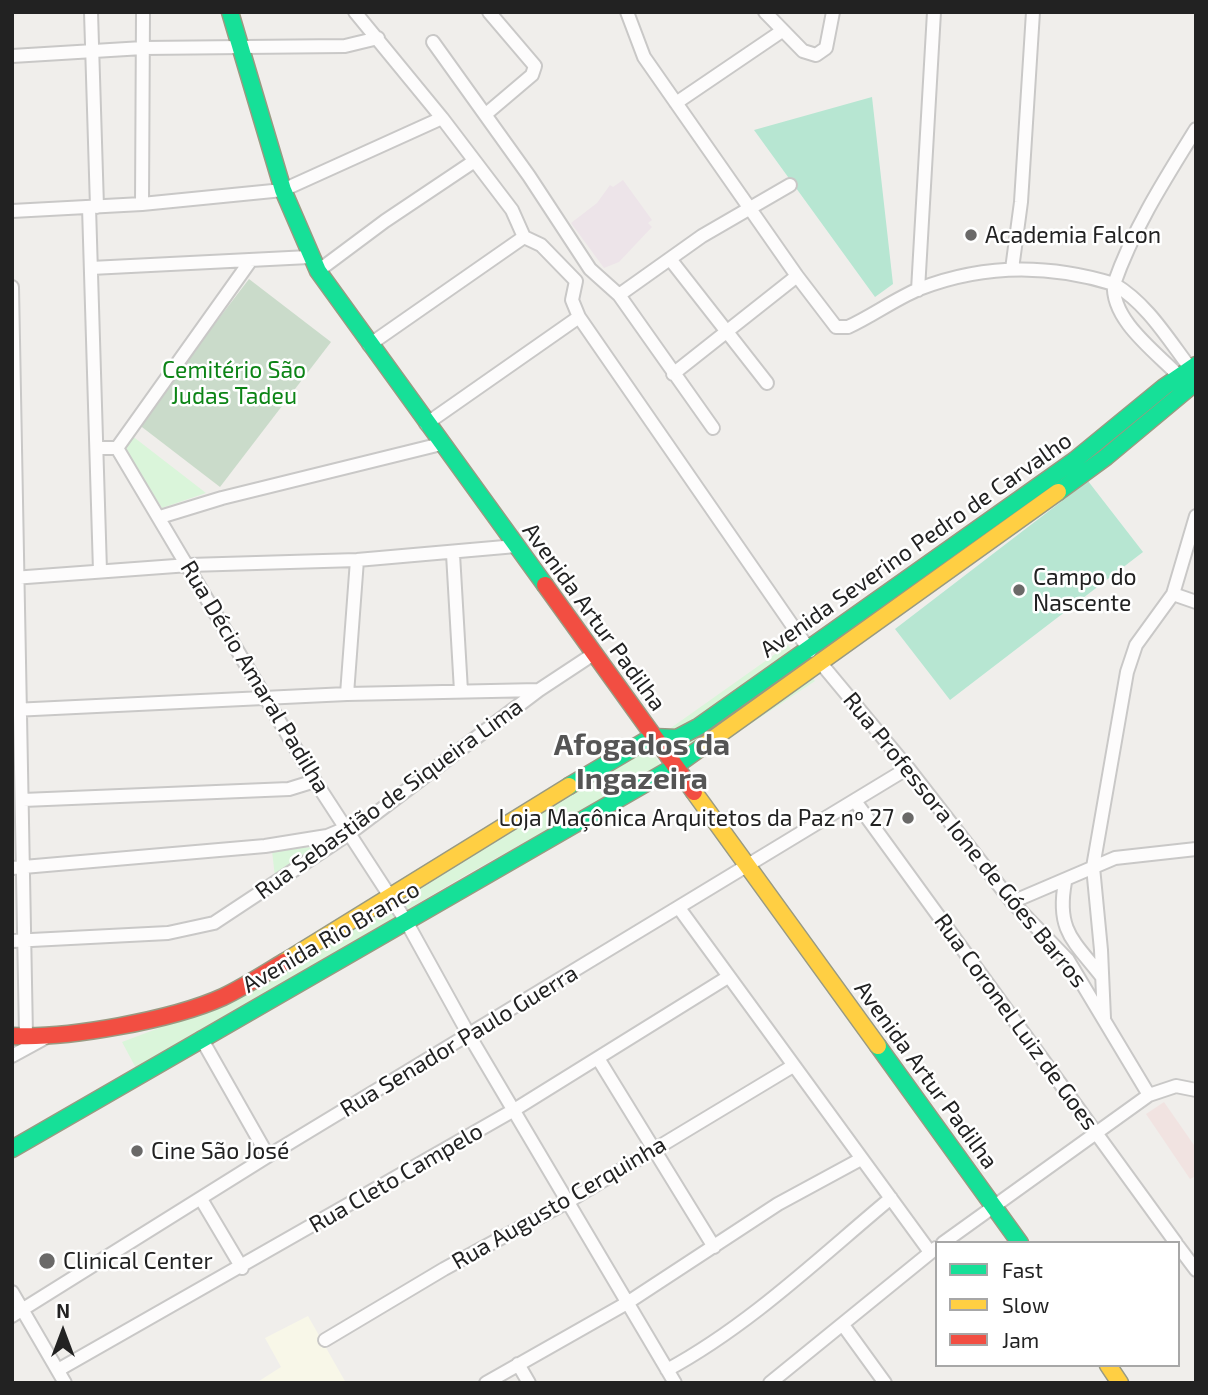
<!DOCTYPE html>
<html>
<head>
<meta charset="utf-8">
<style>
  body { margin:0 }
  #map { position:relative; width:1208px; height:1395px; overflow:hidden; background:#f0eeeb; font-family:"Exo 2",sans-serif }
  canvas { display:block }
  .frame { position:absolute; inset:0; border:14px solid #222; pointer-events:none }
  .legend { position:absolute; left:935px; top:1241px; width:245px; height:126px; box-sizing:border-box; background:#fff; border:2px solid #a7a7a7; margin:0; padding:9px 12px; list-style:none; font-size:21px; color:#222 }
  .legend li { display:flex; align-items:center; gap:14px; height:35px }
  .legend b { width:35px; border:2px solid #a7a7a7 }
  .north { position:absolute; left:28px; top:1297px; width:70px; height:70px; -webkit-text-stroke:5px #fff; paint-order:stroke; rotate:0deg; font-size:19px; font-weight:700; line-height:28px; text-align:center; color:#222 }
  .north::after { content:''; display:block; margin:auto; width:24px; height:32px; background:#222; clip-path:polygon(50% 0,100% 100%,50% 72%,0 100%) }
</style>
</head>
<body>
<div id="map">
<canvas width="1208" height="1395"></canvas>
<div class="frame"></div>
<ul class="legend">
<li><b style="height:9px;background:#16e098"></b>Fast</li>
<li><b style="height:9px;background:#ffcf43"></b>Slow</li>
<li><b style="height:9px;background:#f24e42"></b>Jam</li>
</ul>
<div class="north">N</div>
</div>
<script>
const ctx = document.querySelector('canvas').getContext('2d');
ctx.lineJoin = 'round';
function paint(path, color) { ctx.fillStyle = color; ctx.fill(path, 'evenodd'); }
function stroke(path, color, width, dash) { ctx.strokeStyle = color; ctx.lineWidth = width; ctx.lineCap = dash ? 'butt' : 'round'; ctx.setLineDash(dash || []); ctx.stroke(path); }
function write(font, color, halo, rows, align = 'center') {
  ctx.font = font + ' "Exo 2",sans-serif'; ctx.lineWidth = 5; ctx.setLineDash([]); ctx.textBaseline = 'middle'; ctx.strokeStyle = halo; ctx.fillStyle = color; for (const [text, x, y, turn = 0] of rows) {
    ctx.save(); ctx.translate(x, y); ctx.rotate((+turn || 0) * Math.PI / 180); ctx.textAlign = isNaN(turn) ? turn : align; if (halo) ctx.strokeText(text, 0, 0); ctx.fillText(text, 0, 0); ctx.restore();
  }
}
const commercial = new Path2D(`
  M1164 1102 1196 1148V1176L1190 1179 1146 1114Z`);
const industrial = new Path2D(`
  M623 180 652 220 648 223 652 227 619 262 604 268 571 223 597 203 610 185 613 187Z`);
const education = new Path2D(`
  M308 1316 346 1383H256L281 1367 265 1338Z`);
const cemetery = new Path2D(`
  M249 279 331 342 220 487 138 424Z`);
const park = new Path2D(`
  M131 435 206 493 162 508 123 447Z
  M788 645 815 681 689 765 668 730Z
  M647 746 661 765 652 771 466 875 137 1070 122 1042 236 999Z
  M321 846 275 877 272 851Z`);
const pitch = new Path2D(`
  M872 97 893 284 875 297 754 130Z
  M1088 481 1143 552 950 700 895 629Z`);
const street = new Path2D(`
  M91 12 97 207
  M355 12 442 118 512 210 524 237 541 245 576 281
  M627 12 644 57 797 276 836 327H848C872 316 895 299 919 289 983 264 1049 264 1114 284 1111 320 1156 352 1179 376
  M765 12 803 51 816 55 826 48 833 12
  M433 42 529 176 590 269 619 295 713 428
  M12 56 143 48 345 46 378 38
  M676 103 782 31
  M486 114 532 75 535 66 489 12
  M142 204 143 12
  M89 207 100 571
  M12 211 142 204 283 190 442 118
  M670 259 767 383
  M91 268 309 257
  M1012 269 1021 202 1033 12
  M318 271 385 221 473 162
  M576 281 572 300 579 317 810 651
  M12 287 26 1035
  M918 290 934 12
  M619 295 702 236 790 185
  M369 345 524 237
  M1194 373C1169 341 1149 305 1114 284 1133 229 1165 179 1196 129
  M673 374 797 276
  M426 424 579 317
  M98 448H117L315 781 406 921 469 1035 675 1383
  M117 448 251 260
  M160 517 222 498 441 444
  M453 554 461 691
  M13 578 189 565 357 560 516 546
  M1173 594 1196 602
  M819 661 908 768 1012 902 1068 960 1149 1095
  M347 694 357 560
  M13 710 347 694 539 690
  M23 800 289 789 315 781
  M855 801 1176 1243
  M12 868 265 846 327 836 346 828
  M1065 882C1056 931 1074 941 1102 977
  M1012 902 1115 858 1196 849
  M679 908 930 1252
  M12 941 168 933 214 923 350 833 539 690 592 655
  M1104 1018 1101 950 1093 867 1127 672 1136 645 1173 594 1196 516
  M201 1038 268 1156
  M12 1056 45 1038
  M599 1060 714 1247
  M201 1199 242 1268
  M943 1243 1149 1095 1176 1086 1196 1090
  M1178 1246 1196 1270
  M12 1292 65 1383
  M12 1316 268 1156 908 768
  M843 1325 885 1383
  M325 1340 444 1269 569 1201 793 1066
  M518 1364 529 1383
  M58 1370 514 1110 728 977
  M667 1370C750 1325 819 1258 891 1198
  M486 1383 627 1303 778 1204 861 1159
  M770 1383 936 1248`);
const fast = new Path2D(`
  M230 12 283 190 318 271 545 585
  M1058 492 1106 457 1196 382
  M569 786 652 737 677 738 698 727 1075 460 1164 387 1196 365
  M878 1046 1020 1243
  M12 1149 674 767 706 744`);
const slow = new Path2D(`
  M706 744 1058 492
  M694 792 878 1046
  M284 962 569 786
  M1108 1365 1120 1383`);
const jam = new Path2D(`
  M545 585 694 792
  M12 1036C67 1039 172 1020 223 997 244 987 264 974 284 962`);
const markers = [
  [971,235,7,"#6a6968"],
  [1019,590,7,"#6a6968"],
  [908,818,7,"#6a6968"],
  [137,1151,7,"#6a6968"],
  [47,1261,9,"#6a6968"]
];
const poiNames = [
  ["Academia Falcon",985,235],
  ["Campo do",1033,577],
  ["Nascente",1033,603],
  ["Loja Maçônica Arquitetos da Paz nº 27",894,818,"right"],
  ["Cine São José",151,1151],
  ["Clinical Center",63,1261]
];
const parkNames = [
  ["Cemitério São",234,370],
  ["Judas Tadeu",234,396]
];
const streetNames = [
  ["Avenida Severino Pedro de Carvalho",916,545,-35],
  ["Avenida Artur Padilha",594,617,54],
  ["Rua Décio Amaral Padilha",255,677,59],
  ["Rua Sebastião de Siqueira Lima",389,799,-36],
  ["Rua Professora Ione de Góes Barros",965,840,51],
  ["Avenida Rio Branco",331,937,-30],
  ["Rua Coronel Luiz de Goes",1016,1022,54],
  ["Rua Senador Paulo Guerra",459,1041,-31],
  ["Avenida Artur Padilha",926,1075,54],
  ["Rua Cleto Campelo",396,1178,-30],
  ["Rua Augusto Cerquinha",559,1203,-30]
];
const districtNames = [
  ["Afogados da",642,745],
  ["Ingazeira",642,779]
];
paint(commercial, '#f1e3e1');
paint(industrial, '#ede4e9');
paint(education, '#f8f7e8');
paint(cemetery, '#cadbca');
paint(park, '#daf5da');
paint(pitch, '#b7e6d2');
stroke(street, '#c9c8c7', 16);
stroke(fast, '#999a82', 19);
stroke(slow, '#999a82', 19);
stroke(jam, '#999a82', 19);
stroke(street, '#fdfcfc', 12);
stroke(fast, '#16e098', 16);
stroke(slow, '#ffcf43', 16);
stroke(jam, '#f24e42', 16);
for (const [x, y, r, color] of markers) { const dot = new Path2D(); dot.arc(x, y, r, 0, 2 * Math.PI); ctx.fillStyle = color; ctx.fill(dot); stroke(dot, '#fff', 2.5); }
write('23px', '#222', '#fff', poiNames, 'left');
write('23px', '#0c8416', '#fff', parkNames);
write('23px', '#222', '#fff', streetNames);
write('bold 30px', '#555', '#fff', districtNames);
</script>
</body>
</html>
